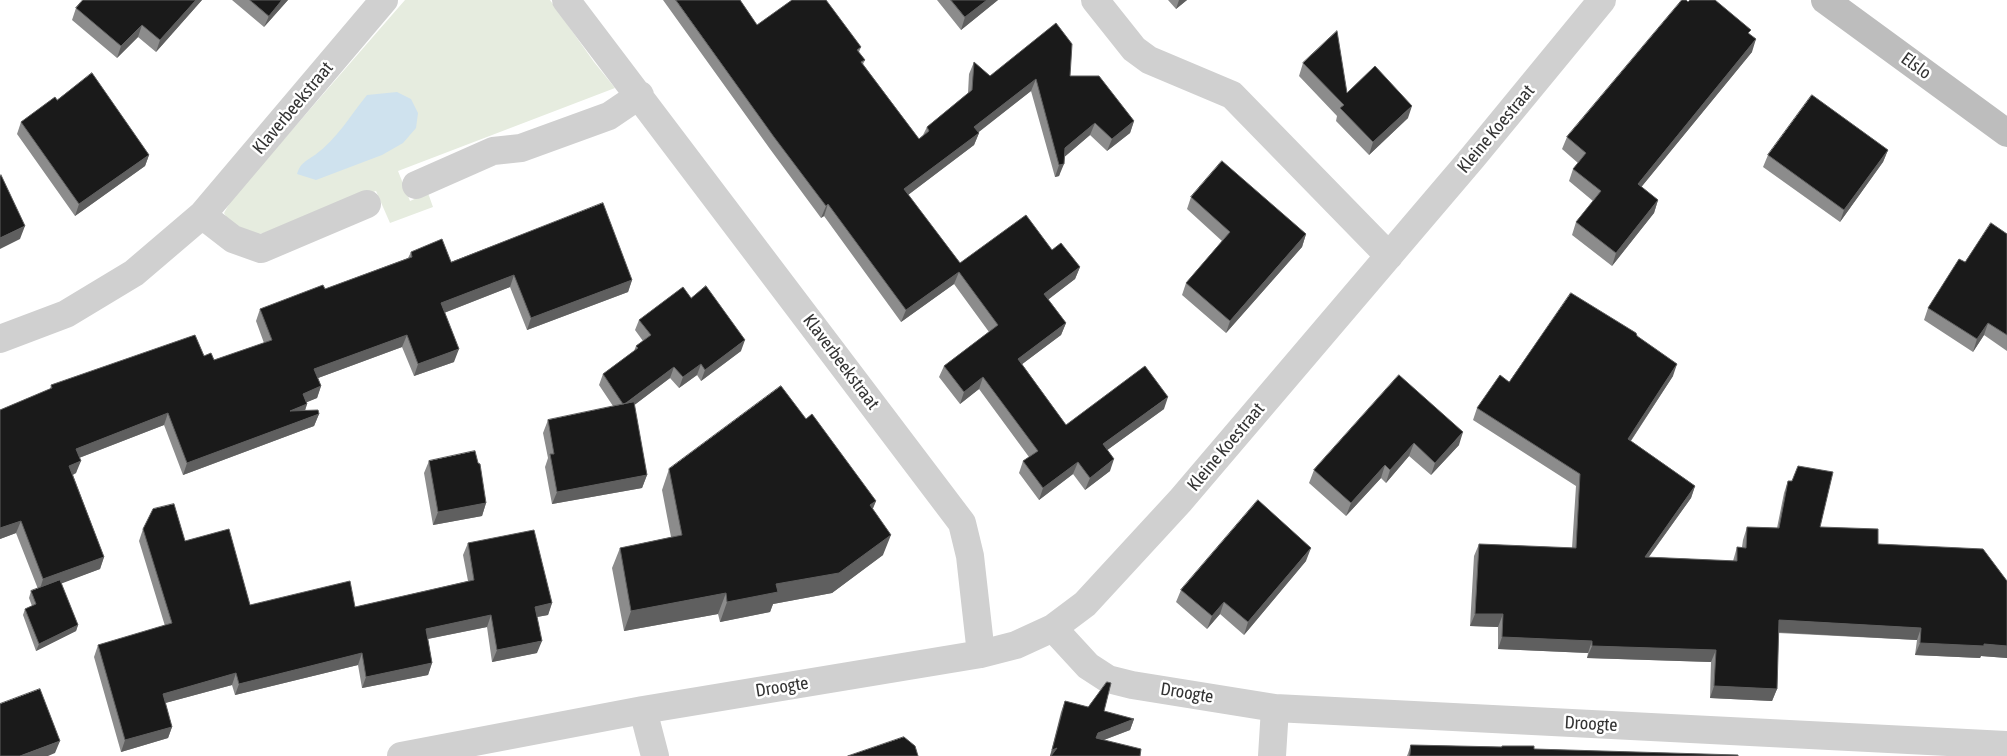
<!DOCTYPE html>
<html>
<head>
<meta charset="utf-8">
<style>
  body { margin:0 }
  canvas { display:block; background:#fff }
</style>
</head>
<body>
<canvas width="2007" height="756"></canvas>
<script>
const ctx = document.querySelector('canvas').getContext('2d');
ctx.lineJoin = 'round';
function paint(path, color) { ctx.fillStyle = color; ctx.fill(path, 'evenodd'); }
function stroke(path, color, width, dash) { ctx.strokeStyle = color; ctx.lineWidth = width; ctx.lineCap = dash ? 'butt' : 'round'; ctx.setLineDash(dash || []); ctx.stroke(path); }
function write(font, color, halo, rows, align = 'center') {
  ctx.font = font + ' "Asap Condensed",sans-serif'; ctx.lineWidth = 5; ctx.setLineDash([]); ctx.textBaseline = 'middle'; ctx.strokeStyle = halo; ctx.fillStyle = color; for (const [text, x, y, turn = 0] of rows) {
    ctx.save(); ctx.translate(x, y); ctx.rotate((+turn || 0) * Math.PI / 180); ctx.textAlign = isNaN(turn) ? turn : align; if (halo) ctx.strokeText(text, 0, 0); ctx.fillText(text, 0, 0); ctx.restore();
  }
}
const green = new Path2D(`
  M405 0H550L594 62 615 88 398 171 410 201 428 193 433 207 390 223 376 191 267 233 250 235 233 230 224 213 232 199Z`);
const water = new Path2D(`
  M397 92 411 99 418 113 416 128 403 143 382 155 316 180 297 174C300 163 306 161 315 155 338 138 349 117 367 95Z`);
const street = new Path2D(`
  M566 0 962 523 970 556 981 654
  M1095 0 1134 49 1149 60 1232 95 1389 256
  M416 185 493 151 521 148 609 116 640 95
  M202 215 233 239 261 249 367 204
  M0 339 66 314 134 273 202 215 384 0
  M1053 628 1085 604 1180 501 1473 157 1602 0
  M643 710 655 756
  M401 756 643 710 981 654 1016 645 1053 628 1088 666 1108 679 1132 685 1275 708 2007 745
  M1272 756 1275 708`);
const secondary = new Path2D(`
  M1825 0 2007 133`);
const wall = new Path2D(`
  M202 0 156 52 138 37 117 58 72 20 76 8Z
  M232 0H288L264 27Z
  M663 0H740L757 25 861 47 859 52 865 60 863 64 919 139 923 135 927 127 968 93 969 74 974 62 990 76H1070L1134 121 1130 133 1107 151 1090 135 1064 157 1059 176 1055 177 1031 91 978 132 979 133 974 145 908 195 960 263 1052 250 1080 267 1075 279 1048 299 1066 323 1061 335 1022 364 1066 425 1164 409 1107 450 1110 471 1085 490 1073 474 1039 500 1019 473 1023 461 1029 457 979 389 960 404 939 377 944 366 989 332 954 284 901 322 824 216 821 218 770 149Z
  M937 0H998L961 30Z
  M1168 0H1187L1176 9Z
  M1688 2 1750 34 1752 52 1641 187 1658 200 1654 213 1612 266 1572 235 1576 222 1593 201 1569 181 1573 169 1578 163 1562 149 1567 137Z
  M1303 63 1347 93 1408 118 1369 155 1336 121 1337 116 1299 76Z
  M21 122 149 155 145 166 75 216 17 134Z
  M1888 150 1883 162 1840 222 1763 167 1768 155Z
  M1191 197 1306 234 1302 247 1226 333 1182 295 1186 283 1222 241 1187 209Z
  M2007 234V351L1984 335 1973 352 1924 320 1928 308Z
  M411 252 451 262 632 280 628 292 527 330 510 287 444 313 454 362 414 376 402 347 318 378 321 386 317 398 306 402 307 404 305 411 319 414 314 426 183 475 164 425 79 458 76 473 73 475 104 557 100 569 61 583 78 625 76 631 36 651 23 615 25 609 32 606 29 598 31 591 38 589 16 533 0 539V410L50 389 51 385 204 356 214 360 264 343 256 321 260 309 325 289 408 258Z
  M691 298 741 351 701 381 697 375 679 388 670 378 634 405 647 475 642 488 552 504 545 467 548 458 543 433 548 420 613 406 599 385 603 374 634 351 636 346 643 341 635 330 639 320Z
  M1637 336 1673 376 1631 441 1695 486 1691 498 1649 557 1733 561 1737 547H1742L1743 540 1747 527 1777 528 1784 493 1788 481 1820 527 2007 581V658L1981 656 1980 658 1915 655 1917 640 1778 633 1777 689 1772 701 1710 698 1711 662 1587 658 1588 653 1498 649V627L1470 626 1474 556 1479 544 1572 548 1576 486 1473 420 1477 408 1509 382Z
  M1399 375 1459 445 1431 475 1409 456 1386 483 1381 478 1346 516 1309 483 1314 470Z
  M806 419 876 501 872 509 883 555 832 593 773 604 770 612 720 622 718 614 624 631 612 568 620 548 671 537 662 490 669 469Z
  M429 461 486 503 482 516 433 525 424 473Z
  M143 529 185 541 250 605 355 607 468 581 463 555 468 543 552 603 548 615 537 617V653L492 662 487 627 428 639 432 663 428 675 362 688 358 665 235 695 232 685 165 703 172 727 168 738 121 752 94 657 98 645 165 626 139 541Z
  M1306 561 1244 635 1220 614 1207 629 1176 602 1181 590Z
  M1065 701 1134 719 1130 730 1104 740 1140 756H1050L1061 712Z
  M1411 745 1501 747 1502 746 1534 749 1738 756H1407Z`);
const shadedWall = new Path2D(`
  M196 0H202L156 52 160 40Z
  M282 0H288L264 27 269 16Z
  M987 0H998L961 30 965 17Z
  M1179 0H1187L1176 9Z
  M142 25 138 37 117 58 121 46Z
  M1756 39 1752 52 1634 196 1638 184Z
  M1036 79 1031 91 970 139 974 127Z
  M1412 106 1408 118 1369 155 1373 142Z
  M1134 121 1130 133 1107 151 1112 139Z
  M1095 123 1090 135 1061 160 1065 148Z
  M979 133 974 145 900 201 904 189Z
  M1888 150 1883 162 1840 222 1844 210Z
  M149 155 145 166 75 216 79 204Z
  M1064 164 1059 176 1055 177 1059 165Z
  M1658 200 1654 213 1612 266 1616 253Z
  M828 204 824 216 821 218 826 206Z
  M25 226 20 239 0 249V238Z
  M1306 234 1302 247 1226 333 1230 321Z
  M1080 267 1075 279 1040 306 1044 294Z
  M959 272 954 284 901 322 906 310Z
  M514 275 510 287 436 316 441 303Z
  M632 280 628 292 527 330 531 318Z
  M1066 323 1061 335 1013 371 1018 359Z
  M1988 323 1984 335 1973 352 1977 339Z
  M407 335 402 347 310 381 314 369Z
  M745 340 741 351 701 381 705 370Z
  M459 349 454 362 414 376 418 364Z
  M701 364 697 375 679 388 683 377Z
  M1677 364 1673 376 1624 451 1628 439Z
  M674 367 670 378 620 416 624 405Z
  M983 377 979 389 960 404 964 392Z
  M321 386 317 398 298 406 303 394Z
  M1168 397 1164 409 1099 456 1103 444Z
  M307 404 303 416 290 411Z
  M168 413 164 425 71 461 76 449Z
  M319 414 314 426 183 475 187 463Z
  M1463 432 1459 445 1431 475 1435 463Z
  M1414 443 1409 456 1386 483 1390 470Z
  M1114 459 1110 471 1085 490 1090 478Z
  M81 461 76 473 65 478 69 466Z
  M1078 462 1073 474 1039 500 1043 488Z
  M1385 465 1381 478 1346 516 1351 503Z
  M647 475 642 488 552 504 557 492Z
  M1695 486 1691 498 1640 569 1645 557Z
  M876 501 868 521 870 505Z
  M486 503 482 516 433 525 438 512Z
  M21 521 16 533 0 539V528Z
  M891 535 883 555 832 593 773 604 770 612 720 622 727 602 776 584Z
  M1311 548 1306 561 1244 635 1248 622Z
  M104 557 100 569 39 592 43 579Z
  M726 593 718 614 624 631 631 611Z
  M1224 602 1220 614 1207 629 1212 616Z
  M552 603 548 615 531 618 535 607Z
  M1475 614H1503L1498 627 1470 626Z
  M491 615 487 627 422 640 426 629Z
  M1779 620 1921 628 1917 640 1774 632Z
  M78 625 76 631 36 651 39 644Z
  M1502 637 1592 641 1588 653 1498 649Z
  M542 641 537 653 492 662 497 650Z
  M1920 643 1984 644 2007 646V658L1981 656 1980 658 1915 655Z
  M1592 646 1716 650 1711 662 1587 658Z
  M362 653 358 665 235 695 239 684Z
  M432 663 428 675 362 688 366 677Z
  M236 673 232 685 158 705 163 694Z
  M1714 686 1777 689 1772 701 1710 698Z
  M1134 719 1130 730 1093 744 1098 733Z
  M172 727 168 738 121 752 125 740Z
  M60 741 55 753 48 756H20Z
  M1057 748 1054 756H1050L1052 750Z`);
const building = new Path2D(`
  M83 0H196L160 40 142 25 121 46 76 8Z
  M250 0H282L269 16Z
  M676 0H740L757 25 792 0H826L861 47 857 50 865 60 861 62 919 139 929 131 927 127 972 90 974 62 990 76 1056 23 1072 44 1070 76H1099L1134 121 1112 139 1095 123 1065 148 1064 164 1059 165 1036 79 974 127 979 133 904 189 960 263 1026 215 1052 250 1061 243 1080 267 1044 294 1066 323 1018 359 1066 425 1145 366 1168 397 1103 444 1114 459 1090 478 1078 462 1043 488 1023 461 1038 451 983 377 964 392 944 366 998 325 959 272 906 310 828 204 826 206 774 137Z
  M951 0H987L965 17Z
  M1682 0H1686L1688 2 1690 0H1715L1751 30 1748 33 1756 39 1638 184 1658 200 1616 253 1576 222 1601 191 1573 169 1586 153 1567 137Z
  M1337 31 1347 93 1375 66 1412 106 1373 142 1340 108 1344 105 1303 63Z
  M92 73 149 155 79 204 21 122 55 97 57 100Z
  M1812 95 1888 150 1844 210 1768 155Z
  M1222 161 1306 234 1230 321 1186 283 1230 232 1191 197Z
  M1 175 25 226 0 238V176Z
  M603 203 632 280 531 318 514 275 441 303 459 349 418 364 407 335 314 369 321 386 303 394 307 404 290 411 318 410 319 414 187 463 168 413 76 449 81 461 69 466 104 557 43 579 21 521 0 528V410L52 388 51 385 195 335 204 356 211 353 214 360 272 340 260 309 323 285 325 289 412 257 411 252 442 239 451 262Z
  M1991 223 2007 234V335L1988 323 1977 339 1928 308 1959 259 1965 262Z
  M706 286 745 340 705 370 701 364 683 377 674 367 626 403 623 404 603 374 638 348 636 346 651 335 639 320 683 287 691 298Z
  M1571 293 1636 333 1637 336 1677 364 1628 439 1695 486 1645 557 1737 561V547L1746 548 1747 527 1779 528 1788 481H1792L1798 466 1833 472 1820 527 1878 529V544L1983 549 2007 581V646L1984 644V646L1920 643 1921 628 1779 620 1777 689 1714 686 1716 650 1592 646V641L1502 637 1503 614H1475L1479 544 1576 548 1580 474 1477 408 1500 375 1509 382Z
  M1399 375 1463 432 1435 463 1414 443 1390 470 1385 465 1351 503 1314 470Z
  M781 386 806 419 812 414 876 501 870 505 891 535 839 573 776 584 778 592 727 602 726 593 631 611 620 548 682 535 669 469Z
  M634 402 647 475 557 492 550 454H554L548 420Z
  M475 451 478 463 480 464 486 503 438 512 429 461Z
  M1258 500 1311 548 1248 622 1224 602 1212 616 1181 590Z
  M174 504 185 541 229 529 250 605 350 581 355 607 474 580 468 543 534 530 552 603 535 607 542 641 497 650 491 615 426 629 432 663 366 677 362 653 239 684 236 673 163 694 172 727 125 740 98 645 172 623 143 529 153 509Z
  M60 580 78 625 39 644 25 609 36 604 31 591Z
  M1107 682 1111 683 1104 711 1134 719 1098 733 1096 738 1141 749 1140 756H1051L1057 748 1052 750 1065 701 1088 707Z
  M40 689 60 741 20 756H0V704Z
  M904 737 915 746 918 756H848Z
  M1411 745 1502 747V746H1534V749L1738 755V756H1410Z`);
const streetNames = [
  ["Elslo",1916,66,36],
  ["Klaverbeekstraat",293,108,-50],
  ["Kleine Koestraat",1496,129,-50],
  ["Klaverbeekstraat",841,362,53],
  ["Kleine Koestraat",1226,447,-50],
  ["Droogte",782,687,-9],
  ["Droogte",1187,693,9],
  ["Droogte",1591,724,3]
];
paint(green, '#e6ecdf');
paint(water, '#cfe2ee');
stroke(street, '#d0d0d0', 28);
stroke(secondary, '#bdbdbd', 28);
paint(wall, '#8c8c8c');
paint(shadedWall, '#5f5f5f');
paint(building, '#1a1a1a');
stroke(building, '#5f5f5f', 1);
write('18px', '#333', '#fff', streetNames);
</script>
</body>
</html>
